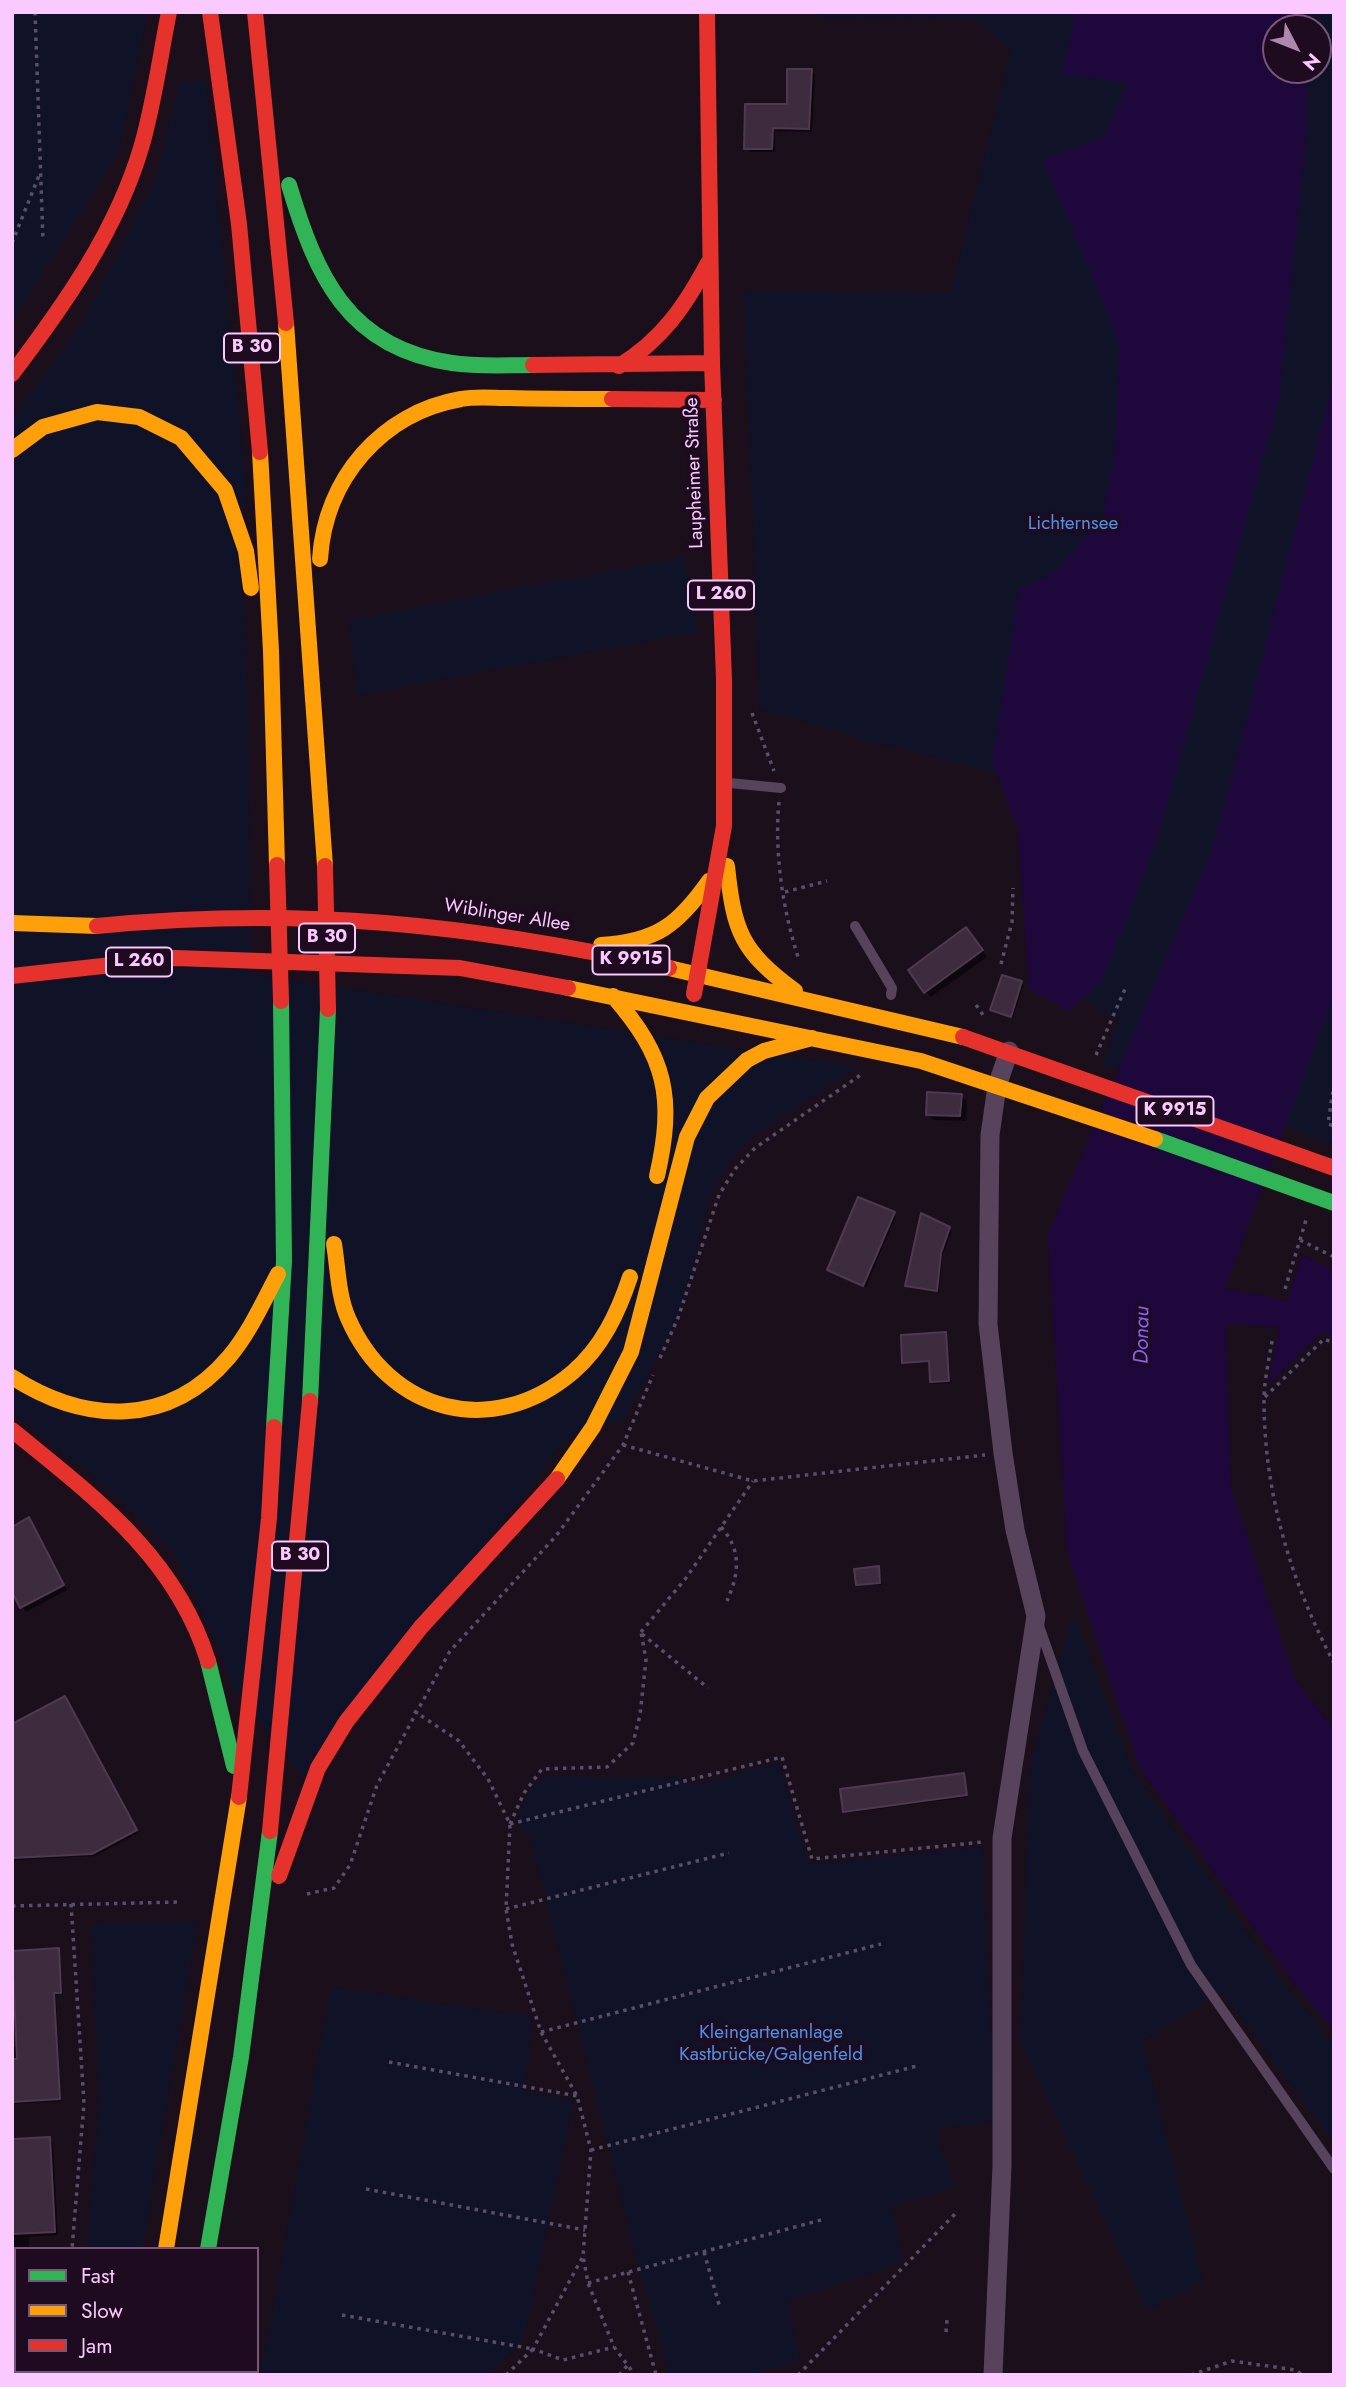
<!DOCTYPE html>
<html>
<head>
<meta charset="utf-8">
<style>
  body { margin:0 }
  #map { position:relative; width:1346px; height:2387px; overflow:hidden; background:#1a0f1a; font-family:Jost,sans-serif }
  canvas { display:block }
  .frame { position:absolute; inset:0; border:14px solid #fac9ff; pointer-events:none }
  .legend { position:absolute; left:14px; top:2247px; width:245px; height:126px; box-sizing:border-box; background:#1f0b1f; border:2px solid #775779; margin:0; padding:9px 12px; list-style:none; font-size:21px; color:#fac9ff }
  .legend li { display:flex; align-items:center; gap:14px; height:35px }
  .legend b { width:35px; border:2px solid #775779 }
  .north { position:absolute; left:1262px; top:14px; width:70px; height:70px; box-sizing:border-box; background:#1f0b1f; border:2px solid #775779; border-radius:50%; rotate:132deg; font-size:19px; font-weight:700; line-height:28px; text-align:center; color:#fac9ff }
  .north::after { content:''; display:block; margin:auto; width:24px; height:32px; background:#ac88af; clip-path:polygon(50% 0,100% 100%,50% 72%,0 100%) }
</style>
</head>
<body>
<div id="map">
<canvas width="1346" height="2387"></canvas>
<div class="frame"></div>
<ul class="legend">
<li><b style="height:9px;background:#30b455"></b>Fast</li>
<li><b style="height:9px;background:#ff9f0a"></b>Slow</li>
<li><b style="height:9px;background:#e5322d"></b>Jam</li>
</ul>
<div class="north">N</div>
</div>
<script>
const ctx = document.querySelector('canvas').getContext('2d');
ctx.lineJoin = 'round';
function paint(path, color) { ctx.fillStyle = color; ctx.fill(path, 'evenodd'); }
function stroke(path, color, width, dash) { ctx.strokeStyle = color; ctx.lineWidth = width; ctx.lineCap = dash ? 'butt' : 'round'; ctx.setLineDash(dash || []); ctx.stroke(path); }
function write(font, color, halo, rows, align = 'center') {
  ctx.font = font + ' Jost,sans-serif'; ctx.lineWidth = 7; ctx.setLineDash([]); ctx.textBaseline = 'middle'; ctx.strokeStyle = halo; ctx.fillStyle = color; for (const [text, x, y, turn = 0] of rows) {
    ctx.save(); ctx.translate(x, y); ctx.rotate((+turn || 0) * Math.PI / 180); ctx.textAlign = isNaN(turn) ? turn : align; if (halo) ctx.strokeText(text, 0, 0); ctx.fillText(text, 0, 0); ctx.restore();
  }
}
const green = new Path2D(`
  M12 12H148L119 151 12 322Z
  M819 12H1334V1145L1103 1064 1118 1020 1028 965 1017 779 902 748 867 742 856 736 760 710 744 291 951 293 1011 50 973 19 819 18ZM1276 28H1318V70H1276Z
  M206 80 247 491 241 572 248 710 251 974 857 1067 752 1137 729 1162 712 1191 678 1318 624 1420 572 1433 304 1777 232 1687 222 1657 174 1553 119 1498 12 1412V418L78 329 157 175 179 82Z
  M685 557 698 632 357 695 349 620Z
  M1073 1613 1133 1771 1287 1988 1334 2045V2142L1222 1992 1142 2041 1203 2281 1147 2310 1020 2041 1030 1765Z
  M779 1763 808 1864 982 1847 995 2121 937 2129 953 2188 892 2206 902 2262 787 2301 800 2361 747 2375H670L639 2269 530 1837 515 1822 530 1789 545 1776 686 1777 688 1787Z
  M198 1921 142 2249H87L99 2101 91 1923Z
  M331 1987 532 2017 525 2091 574 2100 526 2330 517 2347 486 2375H261Z
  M59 2371H119L118 2375H58Z`);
const water = new Path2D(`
  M1076 12H1307V28H1276V70H1307V130L1279 400 1158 836 1102 981 1068 1012 1029 988 1018 829 992 763 1019 590 1059 569 1103 516 1115 450 1120 343 1043 159 1103 138 1128 82 1062 75Z
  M1334 378V994L1225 1288 1287 1301 1302 1255 1334 1270V1337L1322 1332 1269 1384 1279 1327 1226 1324 1231 1489 1294 1677 1334 1729V2031L1294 1984 1139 1767 1067 1551 1048 1234 1214 845Z`);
const shadow = new Path2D(`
  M811 70 815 74 812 132 775 131V152H750L746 148 789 105Z
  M972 935 987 957 931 997 925 991Z
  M1003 977 1024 985 1013 1018 992 1010Z
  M961 1096 967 1101 966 1121 934 1120 928 1114Z
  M894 1214 896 1216 866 1287 829 1270Z
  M949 1229 952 1231 942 1256 939 1292 909 1288 907 1285Z
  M946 1334 951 1383 934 1384 931 1363 904 1362Z
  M29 1519 67 1590 26 1612 12 1588Z
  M878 1568 882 1585 857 1584Z
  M67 1700 138 1833 95 1856 12 1860V1726Z
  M963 1774 968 1797 847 1813 845 1811Z
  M58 1950 63 1994 56 1995 61 2101 12 2104V2047H18L16 2000H12V1953Z
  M49 2139 53 2143 58 2235 29 2237V2249H16V2303H12V2141Z
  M12 2361H16V2371H22L21 2375H12Z`);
const building = new Path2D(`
  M787 69H812L809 129 773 128 772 149H744L745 104H787Z
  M966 927 983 950 924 993 908 970Z
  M1002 975 1022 981 1011 1017 990 1010Z
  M927 1092 962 1094 960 1116 926 1115Z
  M858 1197 895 1212 863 1286 827 1270Z
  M921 1213 950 1227 941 1253 937 1291 905 1286Z
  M946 1332 949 1381 930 1382 929 1361 902 1363 901 1335Z
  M29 1517 64 1585 20 1608 12 1592V1527Z
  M879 1566 880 1583 856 1585 854 1569Z
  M65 1696 137 1830 92 1854 12 1858V1724Z
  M964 1773 967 1795 843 1812 840 1789Z
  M59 1948 61 1993H54L60 2099 12 2102V2059H17L12 1951Z
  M50 2137 55 2232 12 2234V2139Z`);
const path = new Path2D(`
  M35 12 43 240
  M12 243 40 173
  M752 713 774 771
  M779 802C774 852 783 912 799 960
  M785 892 827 881
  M1001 964 1012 922 1013 888
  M976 1005 983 1015
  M1096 1055 1125 989
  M1334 1083 1328 1124 1334 1126
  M1300 1240 1334 1257
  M1285 1289 1306 1220
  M1272 1341C1269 1360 1264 1381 1264 1400 1264 1493 1291 1582 1334 1663
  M660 1358 678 1318 719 1195 735 1169 755 1148 862 1074
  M1265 1397 1324 1339 1334 1343
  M623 1445 753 1481 985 1455
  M721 1527C742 1550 739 1574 727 1601
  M641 1632 686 1578 753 1481
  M642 1634 708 1688
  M414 1711 459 1741 488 1779 510 1824 506 1909 512 1944 541 2032 577 2096 591 2150 583 2256 588 2283 614 2347 635 2375
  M510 1824 782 1757 812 1859 983 1842
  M510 1824 524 1793 542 1769 607 1767 633 1743 640 1715 646 1660 641 1632
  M307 1894 334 1888 350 1865 377 1785 450 1651 556 1536 623 1445 653 1375
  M71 1904 84 2103 72 2249
  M12 1906 179 1902
  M506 1909 729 1853
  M541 2032 881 1944
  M389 2062 577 2096
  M591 2150 917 2066
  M366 2189 585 2230
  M704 2252 720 2308
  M582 2258 533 2349 563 2360 614 2347
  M628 2272 656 2375
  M588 2283 821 2220
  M342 2315 533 2349
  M946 2332 947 2320
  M43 2375 44 2371
  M506 2375 533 2349
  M619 2375 627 2366
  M798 2375 956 2213
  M1191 2375 1232 2361 1296 2370 1302 2375`);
const lane = new Path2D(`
  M729 783 781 788
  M855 926 892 988 891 995
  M1038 1623 1083 1751 1191 1965 1334 2169`);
const street = new Path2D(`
  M993 2375 1002 2166V1838L1036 1616 1015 1530 1003 1453 988 1324 990 1135 997 1086 1009 1051`);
const fast = new Path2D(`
  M289 185C316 275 347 348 452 363 478 367 506 365 533 365
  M1155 1139 1334 1203
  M310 1401 328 1009
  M274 1427 284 1261 281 1001
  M208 1661 234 1766
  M208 2249 241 2057 270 1831`);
const slow = new Path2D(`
  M286 323 325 866
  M12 450 43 427 97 412 139 417 181 438 225 490 246 551 251 588
  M260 452 271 651 277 865
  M320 559C325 479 381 413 461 399 476 396 494 398 509 398 544 399 578 399 612 399
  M727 866C734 932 741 951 795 991
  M12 923 97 926
  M601 945C656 942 678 925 709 881
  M669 968 963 1037
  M568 988 921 1061 1155 1139
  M613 996C666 1057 675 1097 657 1176
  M334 1244C338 1268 338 1295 348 1318 389 1413 493 1440 573 1372 602 1347 618 1313 630 1277
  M12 1377C85 1424 169 1428 229 1357 250 1332 263 1302 278 1274
  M557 1479 593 1427 631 1352 687 1137 707 1098 747 1060 764 1051 812 1038
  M166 2249 239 1797
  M141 2375 142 2371`);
const jam = new Path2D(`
  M210 12 239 224 260 452
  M255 12 286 323
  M707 12 712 363
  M533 365 712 363
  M619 366C662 340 685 306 708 263
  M12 374C64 305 116 232 141 148 154 104 160 57 169 12
  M612 399 714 400
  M97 926C301 906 471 924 669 968
  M12 976 175 958 460 968 568 988
  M694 994 724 826V679L712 363
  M963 1037 1334 1168
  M12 1430C93 1496 176 1557 208 1661
  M239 1797 269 1518 274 1427
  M270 1831 310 1401
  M279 1876 318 1768 346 1722 421 1627 557 1479
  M182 2375 183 2371`);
const jamBridge = new Path2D(`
  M277 865 281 1001
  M325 866 328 1009`);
const shields = [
  [252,348,56],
  [721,595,66],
  [327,938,56],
  [631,960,77],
  [139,962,66],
  [1175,1111,77],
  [300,1556,56]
];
const shieldNames = [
  ["B 30",252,348],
  ["L 260",721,595],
  ["B 30",327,938],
  ["K 9915",631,960],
  ["L 260",139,962],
  ["K 9915",1175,1111],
  ["B 30",300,1556]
];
const streetNames = [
  ["Laupheimer Straße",695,473,-92],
  ["Wiblinger Allee",507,916,9]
];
const parkNames = [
  ["Lichternsee",1073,524],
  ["Kleingartenanlage",771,2033],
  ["Kastbrücke/Galgenfeld",771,2055]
];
const waterNames = [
  ["Donau",1143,1335,-89]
];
paint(green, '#101327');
paint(water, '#1e073a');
paint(shadow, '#0007');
paint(building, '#3d2c3e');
stroke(building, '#4f3950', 2);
stroke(path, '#574f6b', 3.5, [3.5, 5]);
stroke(lane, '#58435c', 10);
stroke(street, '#58435c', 19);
stroke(fast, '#30b455', 16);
stroke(slow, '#ff9f0a', 16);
stroke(jam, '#e5322d', 16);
stroke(jamBridge, '#e5322d', 16);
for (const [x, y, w] of shields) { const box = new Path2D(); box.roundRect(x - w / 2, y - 14.5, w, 29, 5); ctx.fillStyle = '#1f0b1f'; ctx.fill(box); stroke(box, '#fac9ff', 2); }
write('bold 18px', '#fac9ff', null, shieldNames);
write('19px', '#fac9ff', '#1f0b1f', streetNames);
write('19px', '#4e92e6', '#1f0b1f', parkNames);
write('italic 21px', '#895fff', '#1f0b1f', waterNames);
</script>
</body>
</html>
